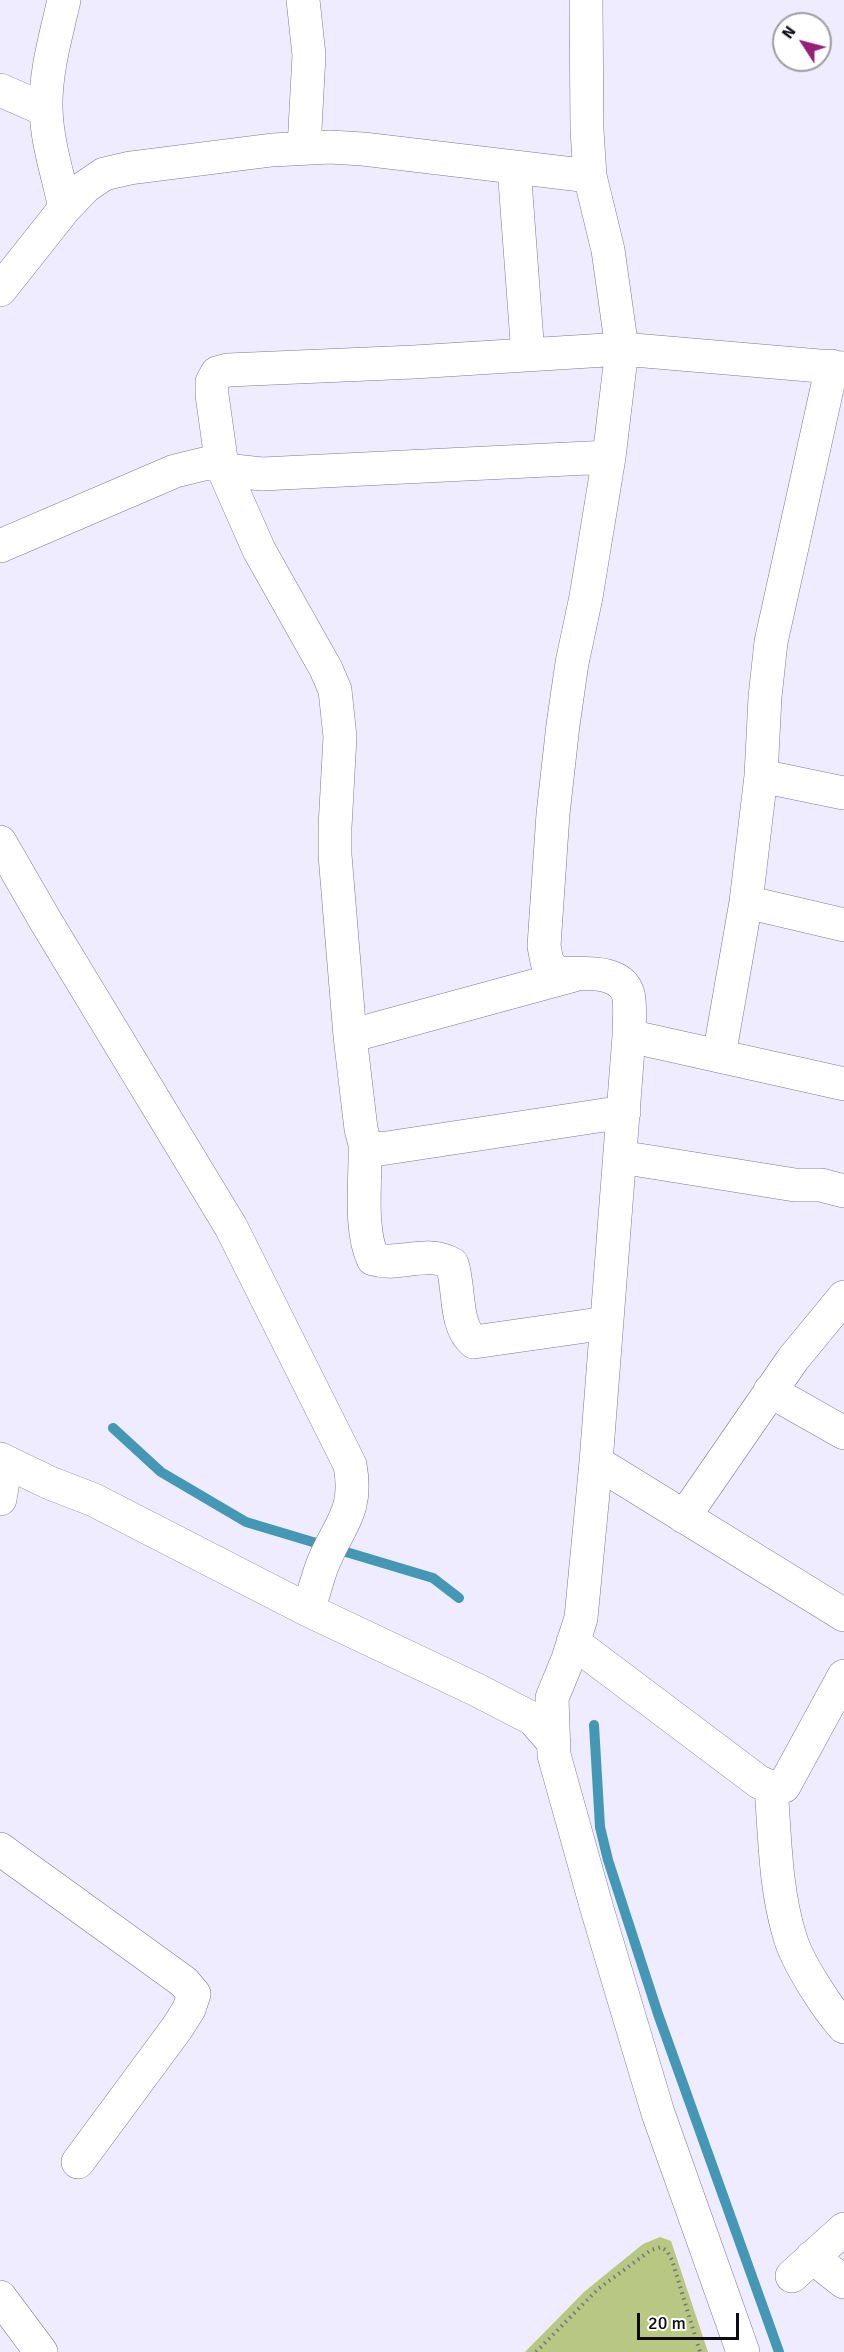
<!DOCTYPE html>
<html>
<head>
<meta charset="utf-8">
<style>
  body { margin:0 }
  #map { position:relative; width:844px; height:2352px; overflow:hidden; background:#f0ecff; font-family:Signika,sans-serif }
  canvas { display:block }
  .north { position:absolute; left:772px; top:12px; width:60px; height:60px; box-sizing:border-box; background:#fff; border:2px solid #9e9da1; border-radius:50%; rotate:306deg; font-size:16px; font-weight:700; line-height:24px; text-align:center; color:#0d0b14 }
  .north::after { content:''; display:block; margin:auto; width:21px; height:27px; background:#961d78; clip-path:polygon(50% 0,100% 100%,50% 72%,0 100%) }
  .scale { position:absolute; left:637px; top:2313px; width:102px; height:27px; box-sizing:border-box; border:3px solid #0d0b14; border-top:0; padding-left:8px; font-size:18px; line-height:21px; white-space:nowrap; color:#0d0b14; -webkit-text-stroke:4px #fff; paint-order:stroke }
</style>
</head>
<body>
<div id="map">
<canvas width="844" height="2352"></canvas>
<div class="north">N</div>
<div class="scale">20 m</div>
</div>
<script>
const ctx = document.querySelector('canvas').getContext('2d');
ctx.lineJoin = 'round';
function paint(path, color) { ctx.fillStyle = color; ctx.fill(path, 'evenodd'); }
function stroke(path, color, width, dash) { ctx.strokeStyle = color; ctx.lineWidth = width; ctx.lineCap = dash ? 'butt' : 'round'; ctx.setLineDash(dash || []); ctx.stroke(path); }
const green = new Path2D(`
  M660 2237 671 2241 708 2352H525L584 2292 643 2244Z`);
const stream = new Path2D(`
  M113 1428 161 1472 246 1522 433 1578 459 1598
  M594 1725 600 1827 608 1860 658 2014 779 2352`);
const path = new Path2D(`
  M536 2352 598 2289 651 2250 661 2247 667 2251 672 2260 700 2352`);
const minor = new Path2D(`
  M64 0C56 36 45 72 46 109 47 143 58 175 65 208
  M303 0 309 55 304 148
  M586 0 587 130 590 176 608 250 622 349 609 457 586 597 572 663 563 725 553 814 544 946 547 962 556 973C578 975 620 967 628 994 631 1003 629 1025 629 1036L596 1462 581 1618 568 1659 552 1698 554 1755 597 1909 658 2113 743 2352
  M0 90 46 110
  M514 167 528 355
  M0 290 65 208 85 187 104 174 130 168 272 150 330 147 363 149 590 176
  M0 546 175 471 208 463 222 466 234 471 262 474 609 457
  M761 776 844 793
  M0 842 45 920 231 1227 350 1465C359 1513 338 1525 322 1566 317 1580 313 1596 308 1610L477 1690 533 1719 554 1743
  M746 902 844 925
  M350 1036 574 975
  M629 1036 844 1084
  M719 1056 746 902 761 776 765 697 771 642 832 366
  M624 1112 387 1148 377 1149 365 1144 361 1129 350 1036 335 855V827L340 737 335 690 326 669 259 550 222 466 212 395V382L217 373 228 370 414 362 622 349 844 368
  M365 1144C366 1179 359 1228 373 1259 400 1267 427 1249 452 1264 460 1288 454 1326 474 1342L607 1323
  M620 1157 795 1185H821L844 1191
  M770 1391 844 1433
  M0 1459 50 1483 94 1500 308 1610
  M596 1462 844 1615
  M0 1499 6 1462
  M684 1517 793 1359 844 1297
  M573 1642 759 1782 771 1787 784 1786 844 1676
  M771 1787C775 1837 775 1889 790 1937 797 1962 827 2008 844 2027
  M0 1849 184 1982 194 1994 189 2009 177 2028 78 2162
  M812 2257 844 2282
  M792 2276 844 2229
  M0 2297 41 2352`);
paint(green, '#b8c782');
stroke(stream, '#4598b5', 10);
stroke(minor, '#7e7893', 34);
stroke(path, '#777481', 4, [1.5, 4.5]);
stroke(minor, '#fff', 33);
</script>
</body>
</html>
